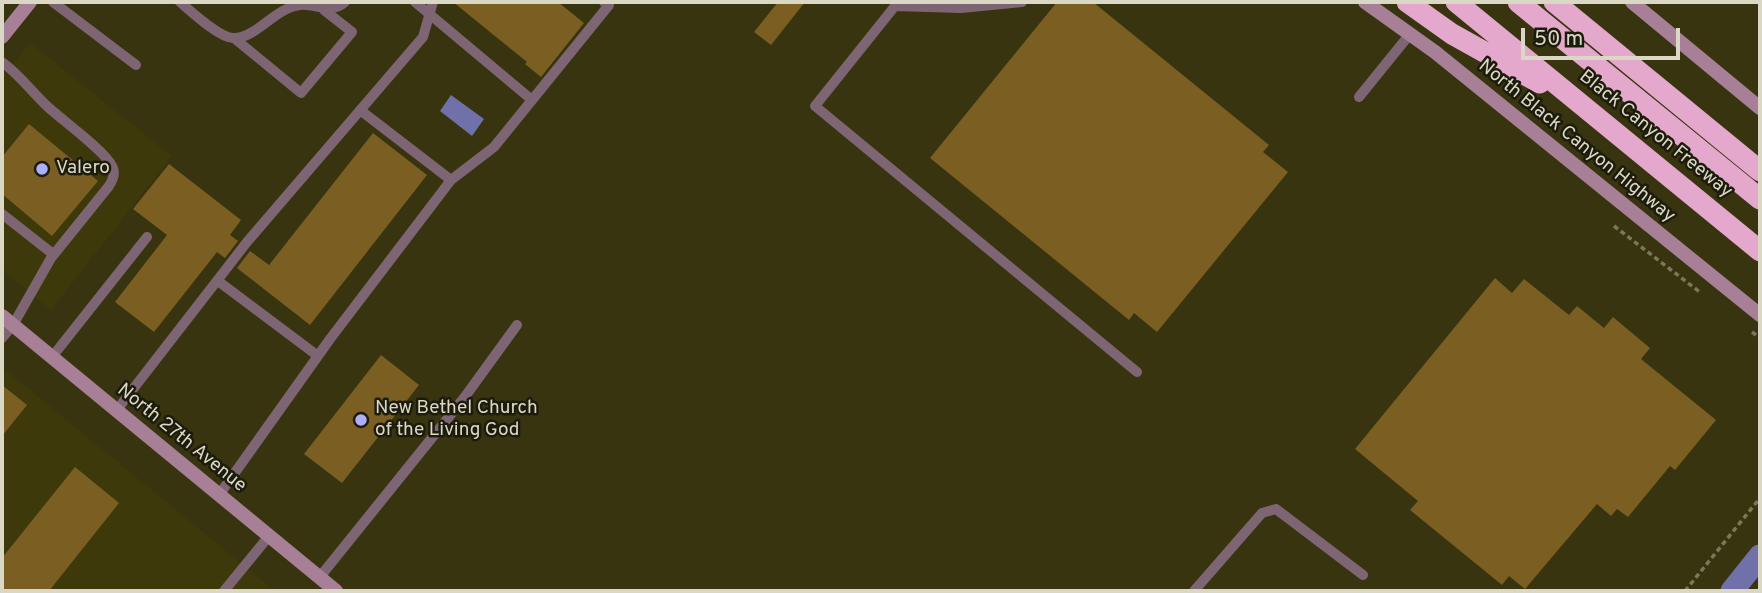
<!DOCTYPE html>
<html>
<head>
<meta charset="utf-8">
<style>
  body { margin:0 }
  #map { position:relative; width:1762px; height:593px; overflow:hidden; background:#38340f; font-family:Overpass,sans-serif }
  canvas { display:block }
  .frame { position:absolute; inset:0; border:4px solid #dad8c4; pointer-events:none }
  .scale { position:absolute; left:1521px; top:28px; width:159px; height:32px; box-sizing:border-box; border:4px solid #dad8c4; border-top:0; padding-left:9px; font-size:21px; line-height:24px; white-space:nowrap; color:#dad8c4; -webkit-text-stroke:5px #1d1b0c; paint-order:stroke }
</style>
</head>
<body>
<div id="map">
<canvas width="1762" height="593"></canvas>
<div class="frame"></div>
<div class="scale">50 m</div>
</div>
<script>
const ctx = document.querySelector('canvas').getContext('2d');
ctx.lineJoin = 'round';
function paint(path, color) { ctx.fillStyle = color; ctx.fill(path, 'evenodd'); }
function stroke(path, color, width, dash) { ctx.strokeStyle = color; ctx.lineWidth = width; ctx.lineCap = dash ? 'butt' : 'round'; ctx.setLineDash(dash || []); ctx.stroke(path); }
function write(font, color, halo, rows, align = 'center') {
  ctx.font = font + ' Overpass,sans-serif'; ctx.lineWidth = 5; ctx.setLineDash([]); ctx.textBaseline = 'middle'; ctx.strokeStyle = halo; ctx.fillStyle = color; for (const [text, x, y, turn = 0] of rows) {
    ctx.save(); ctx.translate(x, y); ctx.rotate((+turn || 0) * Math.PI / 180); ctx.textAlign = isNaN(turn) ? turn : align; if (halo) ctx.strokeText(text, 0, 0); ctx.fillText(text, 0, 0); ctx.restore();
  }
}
const built = new Path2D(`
  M30 43 172 156 51 310 2 270V77Z
  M2 367 275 591H2Z`);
const water = new Path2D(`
  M451 95 484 119 472 136 440 111Z`);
const canal = new Path2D(`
  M1732 591 1760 556`);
const building = new Path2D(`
  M453 2H558L584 23 541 77 525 64 527 62Z
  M778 2H805L771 45 754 32Z
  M1057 2H1093L1269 145 1263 152 1288 172 1157 332 1134 313 1129 320 930 158Z
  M29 124 98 181 52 236 2 194V157Z
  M373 133 427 175 310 325 237 268 250 251 269 265Z
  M169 164 241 220 230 235 238 241 225 258 217 252 154 332 115 302 167 235 133 209Z
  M1495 278 1512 293 1524 279 1569 315 1577 306 1604 328 1613 317 1650 348 1641 359 1716 420 1675 470 1670 466 1628 517 1617 509 1611 516 1597 504 1525 589 1509 576 1502 585 1410 510 1418 501 1355 449Z
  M381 355 419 385 342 483 304 454Z
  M2 385 27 405 2 436Z
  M75 467 119 503 49 591H2V558Z`);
const path = new Path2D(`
  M1614 226 1701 293
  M1752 332 1760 338
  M1685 591 1760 498`);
const lane = new Path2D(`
  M53 2 136 65
  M180 2C192 12 218 37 233 38 256 39 274 8 300 5 316 3 330 15 345 2
  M415 2 532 100
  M1022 2 961 8 895 6 815 106 1137 372
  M234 38 301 93 352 32 324 10
  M2 62C20 75 32 92 48 107 62 120 105 151 112 166 116 173 113 180 109 186L51 258 13 325 2 338
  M1359 97 1410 34
  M360 110 451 180
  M2 214 53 254
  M218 281 318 356
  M52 357 147 237
  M116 411 247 242 423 37 433 2
  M219 495 330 339 451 180 494 147 609 5 604 2
  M319 578 464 398 517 325
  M224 591 269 536
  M1194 591 1262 513 1276 509 1363 575`);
const secondary = new Path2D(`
  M1365 2 1435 52 1760 315
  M1632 2 1760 108
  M2 37 30 2
  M2 316 336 591`);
const highway = new Path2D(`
  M1407 2 1452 34 1540 83
  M1456 2 1760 251
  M1518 2 1760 199
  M1554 2 1760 171`);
const markers = [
  [42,169,7,"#adaffb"],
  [361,420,7,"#adaffb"]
];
const streetNames = [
  ["Black Canyon Freeway",1655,135,39],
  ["North Black Canyon Highway",1576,142,39],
  ["North 27th Avenue",181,439,39]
];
const poiNames = [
  ["Valero",56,169],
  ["New Bethel Church",375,409],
  ["of the Living God",375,431]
];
paint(built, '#3e390a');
paint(water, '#7071a9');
stroke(canal, '#7071a9', 23);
paint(building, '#7b5e22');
stroke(path, '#7b785a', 3.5, [5, 3.5]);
stroke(lane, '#7e6573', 10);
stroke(secondary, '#a78097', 14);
stroke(highway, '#e4a8cc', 21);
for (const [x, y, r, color] of markers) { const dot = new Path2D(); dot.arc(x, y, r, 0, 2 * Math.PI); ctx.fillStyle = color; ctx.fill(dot); stroke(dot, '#1d1b0c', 2.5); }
write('19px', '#dad8c4', '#1d1b0c', streetNames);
write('19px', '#dad8c4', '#1d1b0c', poiNames, 'left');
</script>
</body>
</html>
